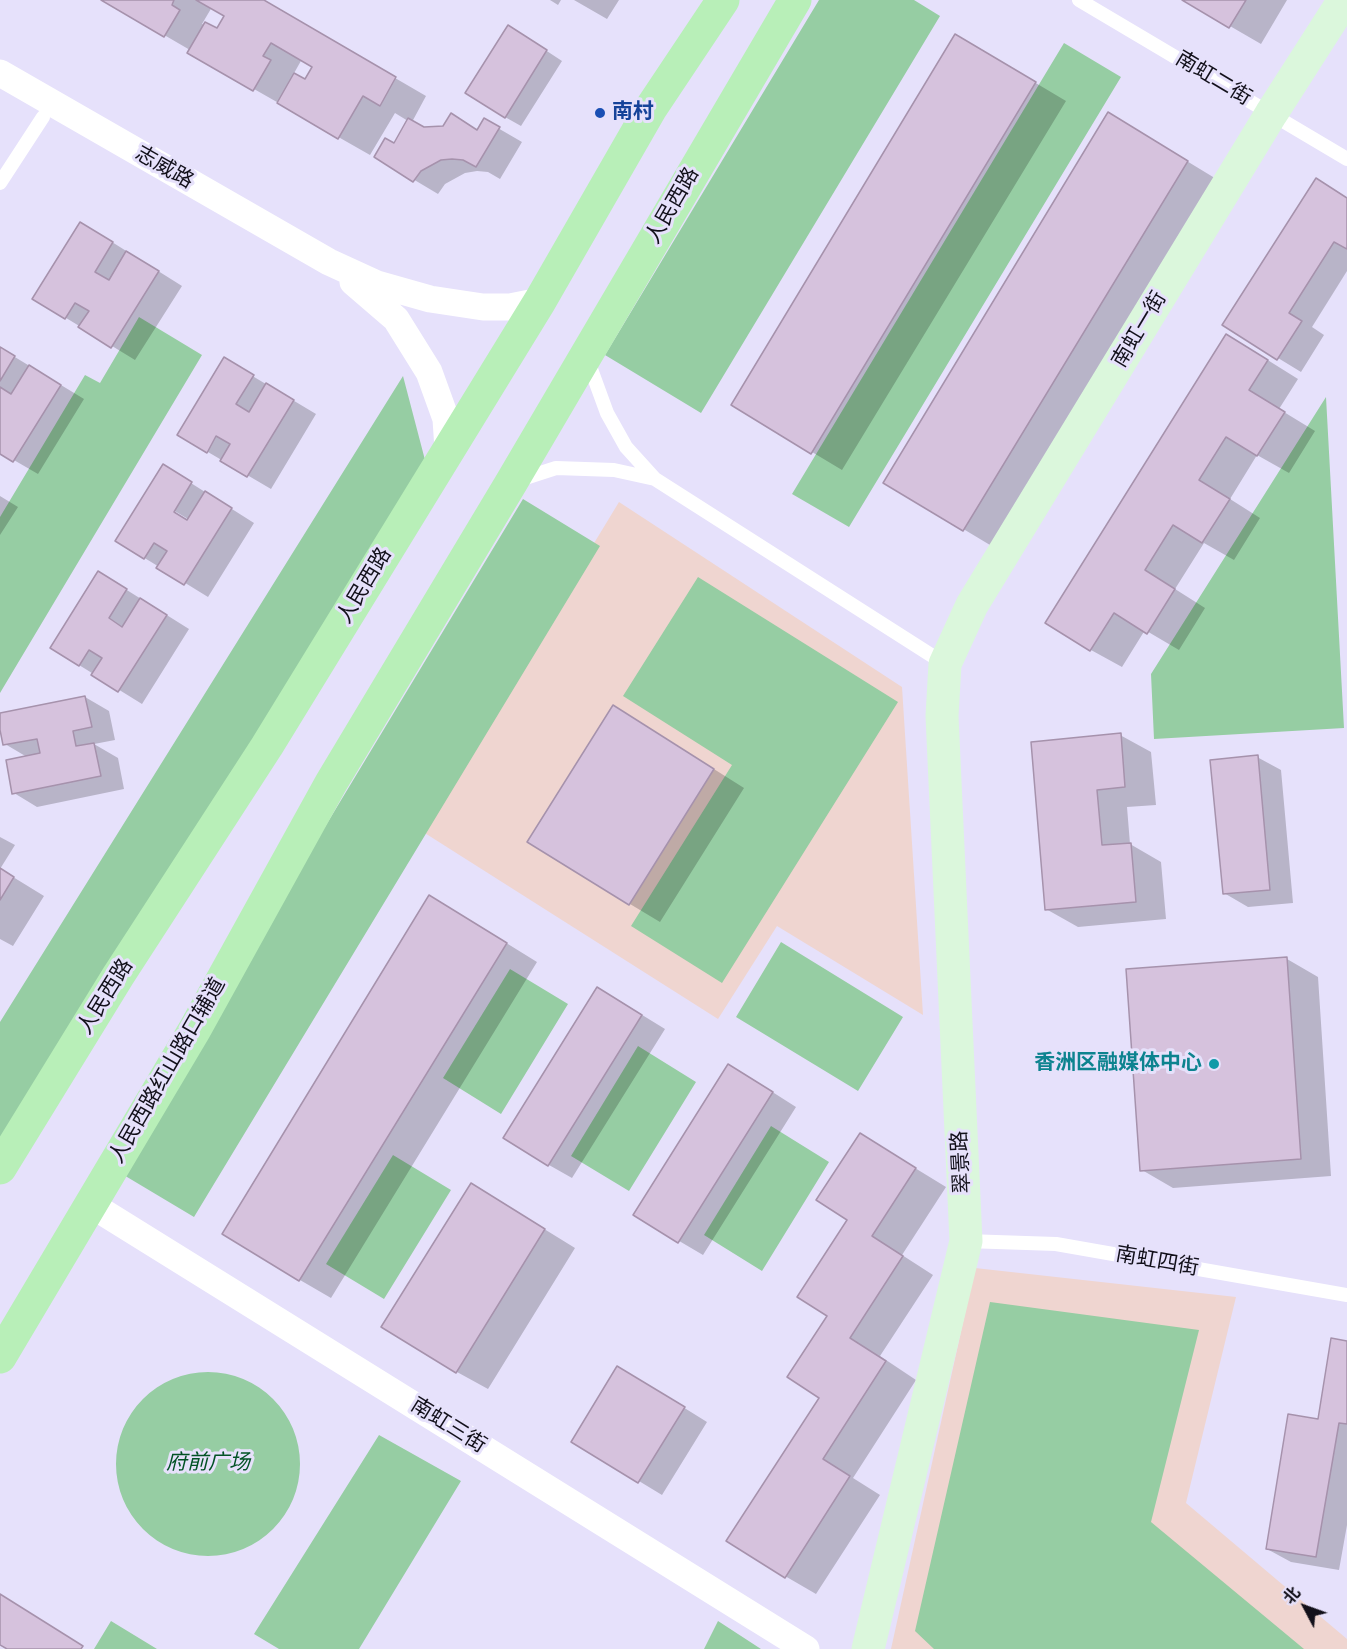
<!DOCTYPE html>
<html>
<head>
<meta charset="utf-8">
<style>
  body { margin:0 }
  #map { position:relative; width:1347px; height:1649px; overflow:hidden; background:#e6e1fb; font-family:"Source Serif 4","Noto Sans SC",serif }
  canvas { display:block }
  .north { position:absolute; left:1275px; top:1577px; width:60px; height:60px; -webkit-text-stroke:4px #e6e1fb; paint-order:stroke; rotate:311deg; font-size:16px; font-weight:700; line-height:24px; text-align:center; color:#12101a }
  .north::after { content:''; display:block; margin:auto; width:21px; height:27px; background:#12101a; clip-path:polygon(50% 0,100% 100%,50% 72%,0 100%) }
</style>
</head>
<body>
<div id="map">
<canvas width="1347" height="1649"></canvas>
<div class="north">北</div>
</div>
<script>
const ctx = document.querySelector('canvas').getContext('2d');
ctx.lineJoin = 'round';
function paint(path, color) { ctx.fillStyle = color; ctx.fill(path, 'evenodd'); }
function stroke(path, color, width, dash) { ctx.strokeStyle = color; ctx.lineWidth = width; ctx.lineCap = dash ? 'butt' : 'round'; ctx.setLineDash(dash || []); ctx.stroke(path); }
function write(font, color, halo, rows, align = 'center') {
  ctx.font = font + ' "Source Serif 4","Noto Sans SC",serif'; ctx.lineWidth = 6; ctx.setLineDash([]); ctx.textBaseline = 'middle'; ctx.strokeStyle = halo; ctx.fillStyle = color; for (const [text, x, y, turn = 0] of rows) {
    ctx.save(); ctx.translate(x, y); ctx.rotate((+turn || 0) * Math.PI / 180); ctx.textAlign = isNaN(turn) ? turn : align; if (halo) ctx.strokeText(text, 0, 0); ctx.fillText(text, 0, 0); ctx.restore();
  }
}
const commercial = new Path2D(`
  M619 502 902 687 923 1015 777 926 718 1019 420 830Z
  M975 1268 1236 1297 1186 1503 1347 1639V1649H891Z`);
const green = new Path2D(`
  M819 0H914L940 16 701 413 605 355Z
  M1064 43 1121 77 849 527 792 494Z
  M139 317 202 355 0 693V517L85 375 100 383Z
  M403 376 425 460 0 1152V1022Z
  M1326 397 1344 728 1154 739 1151 674Z
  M523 499 600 546 194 1217 117 1171Z
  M698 577 898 702 722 983 631 926 732 765 623 696Z
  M781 942 903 1017 858 1091 736 1017Z
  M510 969 568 1004 501 1114 443 1078Z
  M638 1046 696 1082 629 1191 571 1156Z
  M771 1126 829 1162 762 1271 704 1235Z
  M393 1155 451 1190 384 1299 326 1264Z
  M990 1302 1199 1330 1151 1522 1304 1649H934L915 1631Z
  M116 1464a92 92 0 1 1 184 0a92 92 0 1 1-184 0Z
  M379 1435 461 1481 359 1649H279L254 1634Z
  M111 1621 157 1649H94Z
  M718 1621 761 1649H704Z`);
const shadow = new Path2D(`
  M104 0H261L426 96 412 122 423 129 478 131 484 120 522 142 500 179 488 172 477 171 465 173 445 184 438 194 376 157 394 145 408 121 395 113 370 155 189 52 190 50ZM212 7 226 15 218 30 202 24ZM302 59 314 66 305 81 293 75Z
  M550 0H561L558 5Z
  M574 0H619L607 19Z
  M1185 0H1287L1261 44Z
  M524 36 562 61 521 126 505 117Z
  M987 54 1066 101 842 470 812 452Z
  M1139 132 1218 180 995 548 885 482Z
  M1347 199V271L1312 327 1324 335 1301 372 1224 325Z
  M104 237 182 286 135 360 35 299Z
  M0 348 84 399 38 474 0 452Z
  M1258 354 1298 379 1279 409 1315 431 1289 473 1257 455 1230 499 1260 518 1234 560 1204 543 1175 589 1205 608 1179 650 1145 630 1122 667 1091 650Z
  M224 359 316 414 271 489 179 435Z
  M164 466 254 523 208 597 117 541ZM168 507 188 519V522L166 510Z
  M0 496 18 507 0 535Z
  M122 587 189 629 142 704 79 665Z
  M85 697 109 711 115 740 94 744 118 758 124 789 37 807 14 793 27 757 5 744 0 723V715Z
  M644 725 744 788 660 922 630 904Z
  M1120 735 1151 752 1156 805 1127 807 1130 844 1161 862 1166 919 1078 927 1046 909Z
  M1257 757 1281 770 1293 903 1248 907 1224 893Z
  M0 837 15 845 0 869 44 896 13 946 0 939Z
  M461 915 537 962 331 1298 300 1280Z
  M1287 959 1318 977 1331 1176 1173 1188 1142 1170Z
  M621 1002 665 1029 572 1178 549 1165Z
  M752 1079 796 1107 703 1255 635 1215Z
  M861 1135 946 1187 902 1255 933 1275 880 1356 916 1380 853 1478 880 1495 816 1594 785 1576 821 1397 829 1316 849 1220Z
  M502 1203 575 1248 488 1389 457 1372Z
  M1347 1342V1525L1339 1570 1291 1562 1267 1549 1319 1421Z
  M641 1381 707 1422 662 1495 573 1441Z`);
const building = new Path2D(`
  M101 0H174L172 5 180 10 164 37Z
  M196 0H264L396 77 380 106 363 96 338 139 277 103 294 73 305 79 312 67 271 43 263 56 271 60 253 91 187 53 205 22 217 28 224 16Z
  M1182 0H1246L1229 28Z
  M508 25 547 50 505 118 465 93Z
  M955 34 1036 82 811 454 731 405Z
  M1108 112 1188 161 963 531 883 483Z
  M451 113 477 130 484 118 500 127 476 167 463 160 452 159 441 160 421 171 413 182 374 157 385 138 394 143 408 118 424 127 443 126Z
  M1316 178 1347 198V249L1334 242 1289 313 1302 321 1277 360 1222 325Z
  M80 222 113 242 95 272 109 280 126 251 159 271 111 348 78 327 89 311 75 303 65 319 32 299Z
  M1226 334 1268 360 1249 390 1285 412 1257 456 1226 437 1199 480 1230 499 1202 543 1173 525 1145 570 1175 589 1147 634 1114 613 1090 651 1045 623Z
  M0 347 15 356 0 381Z
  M224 357 254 375 236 404 249 412 266 383 294 400 247 477 220 461 230 444 216 436 207 453 177 435Z
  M29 365 61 385 13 462 0 454V387L11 394Z
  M163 464 192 482 174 512 187 520 205 491 232 508 184 585 156 568 167 551 154 543 144 559 115 541Z
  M98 571 127 589 109 618 122 627 140 598 167 615 118 692 91 675 102 658 89 650 79 666 50 648Z
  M85 696 92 727 73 731 76 746 94 743 101 776 12 794 6 760 40 753 37 739 3 745 0 730V713Z
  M613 705 714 769 629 905 527 842Z
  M1121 733 1125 787 1097 790 1102 845 1131 843 1136 902 1045 910 1031 742Z
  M1258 755 1270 890 1223 894 1210 760Z
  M0 868 14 877 0 900Z
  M429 895 507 943 299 1281 222 1234Z
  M1287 957 1301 1159 1140 1171 1126 969Z
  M597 987 642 1015 548 1166 503 1138Z
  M728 1064 773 1092 678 1243 633 1215Z
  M860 1133 916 1168 872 1236 903 1256 850 1338 886 1361 823 1459 850 1476 785 1578 726 1541 819 1398 787 1377 827 1316 797 1297 847 1220 816 1200Z
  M471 1183 545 1229 456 1373 381 1327Z
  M1331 1338 1347 1341V1424L1339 1423 1316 1557 1266 1549 1288 1414 1318 1419Z
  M617 1366 685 1407 638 1483 571 1442Z
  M0 1594 83 1646 81 1649H7L0 1645Z`);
const service = new Path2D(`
  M1079 0 1347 159
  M0 183 43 117
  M655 479 945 664
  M519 480 556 468 614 470 655 479 626 447 607 413 588 361
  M966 1241 1056 1244 1347 1295`);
const minor = new Path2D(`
  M0 73 329 262 377 284 430 299 483 307H510L540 301
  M353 282 396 319 429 372 446 419 448 449
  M90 1204 806 1649`);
const secondary = new Path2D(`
  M868 1649 966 1241 942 716 945 664 972 605 1271 114 1344 0`);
const primary = new Path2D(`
  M0 1168 118 976 267 746 540 301 651 108 723 0
  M0 1357 195 1029 331 783 511 483 795 0`);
const markers = [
  [600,113,6,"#1a4fb4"],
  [1214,1064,6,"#0f9aa8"]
];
const streetNames = [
  ["南虹二街",1213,79,31],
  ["志威路",164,168,30],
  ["人民西路",673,206,-60],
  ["南虹一街",1140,330,-59],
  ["人民西路",365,586,-59],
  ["人民西路",106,997,-58],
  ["人民西路红山路口辅道",168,1071,-60],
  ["翠景路",962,1162,-93],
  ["南虹四街",1157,1262,10],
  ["南虹三街",448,1426,32]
];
const transitNames = [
  ["南村",612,113]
];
const cultureNames = [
  ["香洲区融媒体中心",1202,1064]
];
const parkNames = [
  ["府前广场",208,1464]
];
paint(commercial, '#efd5d0');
paint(green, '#96cda3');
paint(shadow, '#0003');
paint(building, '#d6c2dd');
stroke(building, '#a692ac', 1.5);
stroke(service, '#fff', 14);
stroke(minor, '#fff', 27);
stroke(secondary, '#dbf7dc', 33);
stroke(primary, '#b8efb8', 33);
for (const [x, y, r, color] of markers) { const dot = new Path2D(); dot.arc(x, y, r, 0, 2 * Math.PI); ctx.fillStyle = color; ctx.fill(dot); stroke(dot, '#e6e1fb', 2); }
write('21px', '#12101a', '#e6e1fb', streetNames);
write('bold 21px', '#164399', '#e6e1fb', transitNames, 'left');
write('bold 21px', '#0d838f', '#e6e1fb', cultureNames, 'right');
write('italic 21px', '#025225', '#e6e1fb', parkNames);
</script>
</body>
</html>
